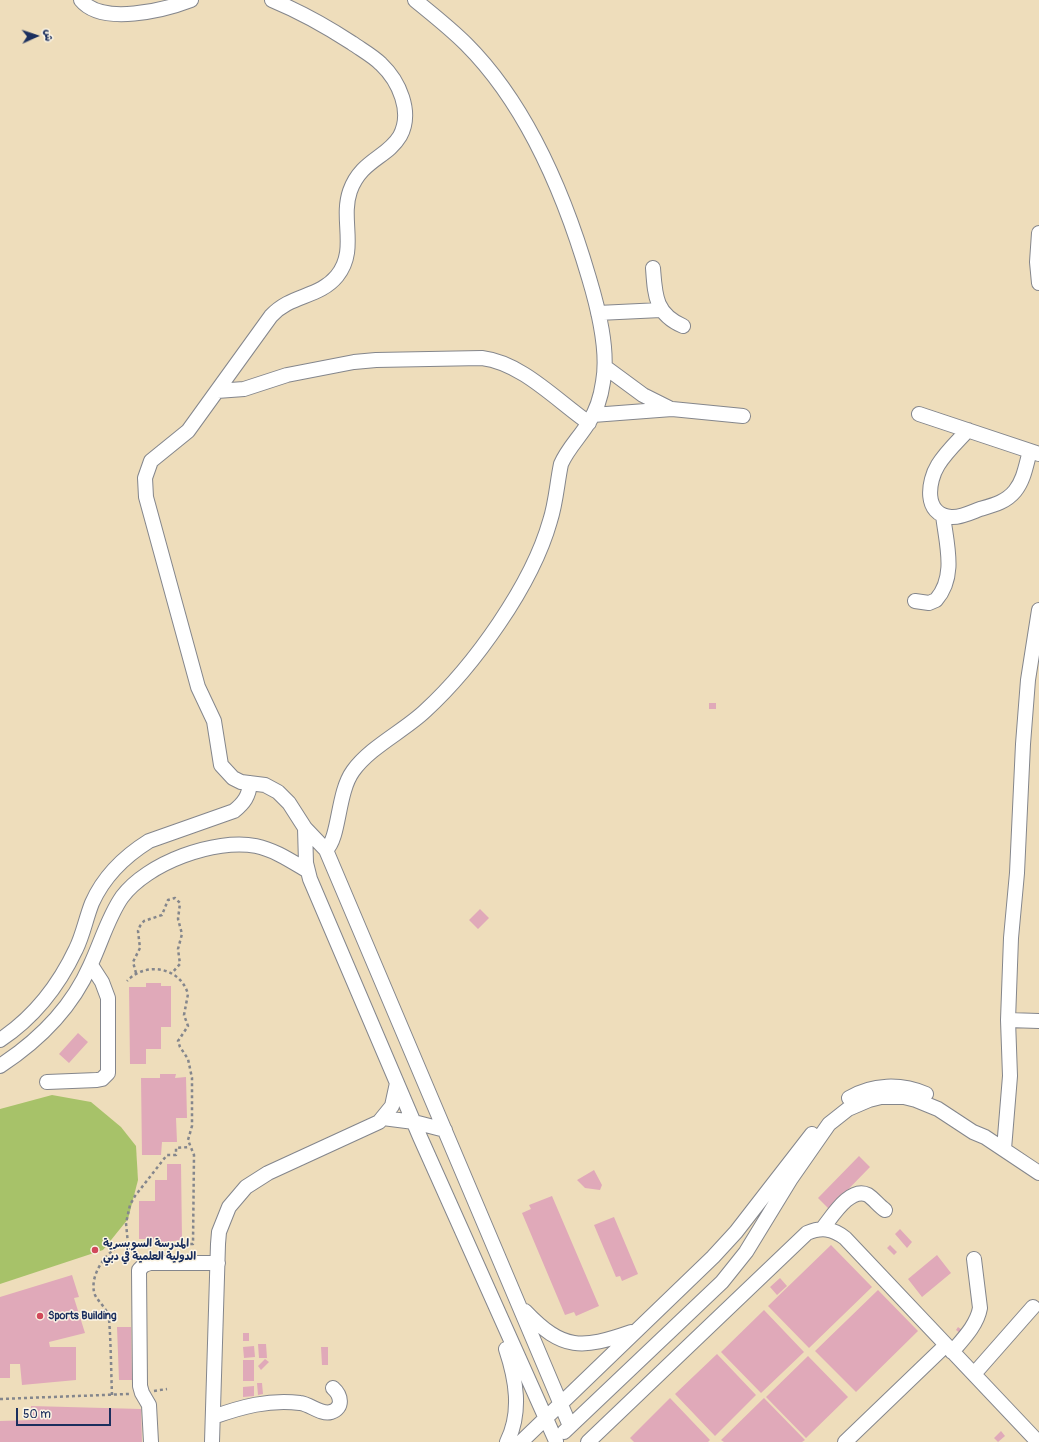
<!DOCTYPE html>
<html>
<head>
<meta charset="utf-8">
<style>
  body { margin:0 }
  #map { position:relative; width:1039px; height:1442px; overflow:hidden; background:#edb; font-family:Pangolin,"Playpen Sans Arabic",sans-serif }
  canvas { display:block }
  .north { position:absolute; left:16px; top:16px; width:40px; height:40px; -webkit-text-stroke:3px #fcf5e5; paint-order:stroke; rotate:87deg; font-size:11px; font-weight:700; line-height:16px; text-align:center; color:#1b2f5e }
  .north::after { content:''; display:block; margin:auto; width:14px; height:18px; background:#1b2f5e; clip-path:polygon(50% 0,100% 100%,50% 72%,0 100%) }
  .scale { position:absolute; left:16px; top:1408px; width:95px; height:18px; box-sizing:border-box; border:2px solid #1b2f5e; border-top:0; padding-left:5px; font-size:12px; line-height:14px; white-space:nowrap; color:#1b2f5e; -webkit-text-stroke:3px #fcf5e5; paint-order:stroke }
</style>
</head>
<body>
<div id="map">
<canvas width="1039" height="1442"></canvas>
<div class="north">ش</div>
<div class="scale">50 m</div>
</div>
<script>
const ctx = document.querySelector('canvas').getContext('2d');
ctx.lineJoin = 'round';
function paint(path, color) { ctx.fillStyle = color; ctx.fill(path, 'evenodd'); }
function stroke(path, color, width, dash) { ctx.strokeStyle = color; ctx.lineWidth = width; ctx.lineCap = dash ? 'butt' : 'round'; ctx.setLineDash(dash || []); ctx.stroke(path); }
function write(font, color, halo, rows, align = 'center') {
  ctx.font = font + ' Pangolin,"Playpen Sans Arabic",sans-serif'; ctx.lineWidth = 3; ctx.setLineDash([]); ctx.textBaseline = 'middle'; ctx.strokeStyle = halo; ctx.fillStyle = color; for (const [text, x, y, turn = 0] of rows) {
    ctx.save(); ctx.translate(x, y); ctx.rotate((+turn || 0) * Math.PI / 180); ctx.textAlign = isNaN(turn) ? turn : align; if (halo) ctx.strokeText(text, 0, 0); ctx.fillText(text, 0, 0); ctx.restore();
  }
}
const green = new Path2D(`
  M52 1095 91 1102 121 1127 136 1146 138 1180 128 1219 103 1250 0 1284V1109Z`);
const building = new Path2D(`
  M709 703H716V709H709Z
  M480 909 489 918 478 929 469 920Z
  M146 983H161V986H171V1027H161V1049H146V1064H130L129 987H146Z
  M78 1033 88 1042 69 1063 59 1054Z
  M160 1074H176L175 1078 186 1077 187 1118H176L177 1142H162L161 1155H142L141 1078H160Z
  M859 1156 870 1167 829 1209 818 1198Z
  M167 1164H181L182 1240 156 1243V1239H139V1201H155V1180H167Z
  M594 1170 602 1185 600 1190 585 1188 577 1180Z
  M552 1196 599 1306 576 1316 574 1312 565 1315 522 1213 531 1209 529 1205Z
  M614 1217 638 1274 622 1281 620 1276 616 1277 594 1225Z
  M900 1229 912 1242 907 1248 895 1234Z
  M831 1245 872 1287 809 1348 768 1306Z
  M890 1245 897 1252 894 1255 887 1248Z
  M937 1255 951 1273 922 1297 908 1279Z
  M72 1275 79 1297 74 1298 85 1333 49 1342 50 1347H76V1380L22 1385 20 1364H10V1378H0V1297Z
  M780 1278 787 1286 777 1295 770 1287Z
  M878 1290 918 1331 856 1392 815 1351Z
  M764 1310 804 1352 761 1393 721 1352Z
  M117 1327H131L132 1380H119Z
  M958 1327 962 1330 960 1333 956 1330Z
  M243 1333H249V1341H243Z
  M258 1344H266L267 1358H259Z
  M254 1346 255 1357 244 1358 243 1347Z
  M321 1347H328V1365H322Z
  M717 1354 756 1395 715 1436 675 1394Z
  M808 1356 848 1397 806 1438 766 1397Z
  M265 1359 269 1362 261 1370 258 1366Z
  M243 1360H254V1381H243Z
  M257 1383H262L263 1394 258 1395Z
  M254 1386V1396L243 1397V1387Z
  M670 1398 710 1440 708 1442H634L630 1438Z
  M764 1398 805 1440 802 1442H724L721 1440Z
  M31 1406 141 1409 142 1442H0V1421L32 1420Z
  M1001 1431 1005 1436 998 1442 994 1438Z`);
const path = new Path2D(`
  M136 973 133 962 140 948 138 931 140 926 144 921 162 915 168 900 175 898 180 903 178 919 182 934 178 949 180 964 172 973
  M128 1244 126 1223 130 1205 135 1196 167 1155H176V1148L189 1147
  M154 1391 167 1389
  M112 1395C111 1370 111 1344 109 1319 108 1309 99 1303 95 1295 88 1277 106 1251 122 1245L193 1244 194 1155 188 1140 192 1126V1078L188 1059 180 1047 178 1041 188 1026 184 1015 188 994C180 967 146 961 127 981
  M0 1399 129 1394`);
const minor = new Path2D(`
  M81 0C102 26 165 10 191 0
  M272 0C301 12 326 26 352 43 362 50 373 56 381 64 399 81 413 112 400 136 387 158 361 160 350 191 340 220 358 250 337 276 319 298 291 294 271 316L188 431 151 461 145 478 146 497 198 687 214 721 221 765 233 778 241 782 265 785 278 792 289 803 305 828 326 850 570 1426
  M1039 233 1037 262 1039 283
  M653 268C655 295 655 314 683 326
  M598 313 661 310
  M605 367 643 395 669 408
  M217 391 244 389 287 375 354 362 376 360 482 358C522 363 556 400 589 423
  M919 414 1039 454
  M593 415 672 409 743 416
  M968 430C958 441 946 452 938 465 928 481 923 515 951 517 960 518 972 512 980 509 994 505 1006 502 1015 491 1024 480 1026 465 1030 451
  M915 601 929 603 936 600C957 576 946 543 943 515
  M305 828 306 863 310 879 420 1137 556 1441
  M326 850C340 837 337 793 353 771 370 747 404 731 425 711 474 666 532 585 550 521 556 503 557 483 561 464 568 448 580 437 589 422 597 410 601 396 603 382 609 350 598 308 589 278 565 196 527 105 466 44 450 28 432 14 415 0
  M1008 1020 1039 1021
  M0 1040C33 1018 59 985 76 949 83 935 86 918 92 903 104 876 125 856 149 841L234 811C244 803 249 796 250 783
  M0 1066C38 1041 72 1007 90 966 101 943 108 917 122 897 147 863 215 838 256 846 275 850 291 861 308 871
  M47 1082 97 1080 102 1079 108 1073V998L102 982 91 965
  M849 1098C872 1084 901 1083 926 1094
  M383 1118 414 1122 445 1130
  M1004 1149 1010 1076 1008 1020 1011 938 1017 873 1023 744 1028 680 1039 610
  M822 1229C832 1217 850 1186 868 1195 874 1199 879 1206 885 1210
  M525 1311C563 1351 582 1349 631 1332
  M506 1349C516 1379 522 1412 507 1442
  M952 1352C963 1339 977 1325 980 1308L974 1259
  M974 1374 1033 1307
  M213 1417C241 1407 269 1399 300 1403 310 1404 321 1415 331 1412 344 1408 341 1395 333 1388
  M564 1432 722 1282 746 1252 790 1180 822 1134 829 1124 848 1109 869 1100 881 1097H904L916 1100 938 1109 973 1132 985 1137 1039 1173
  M151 1442 149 1405 142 1393 140 1386 139 1270 144 1265 150 1263H218
  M212 1442 218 1244 219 1232 229 1207 246 1187 268 1173 379 1122 392 1106 397 1083
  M521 1442 713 1257 736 1232 812 1134
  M588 1442 807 1233C821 1227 832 1228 845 1238L1038 1442
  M845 1442 946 1345`);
const markers = [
  [95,1250,4,"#d1495b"],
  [40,1316,4,"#d1495b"]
];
const poiNames = [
  ["المدرسة السويسرية",103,1244],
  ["الدولية العلمية في دبي",103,1257],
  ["Sports Building",48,1316]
];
paint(green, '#a7c269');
paint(building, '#e0a9b9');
stroke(minor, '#84868c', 16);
stroke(path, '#84868c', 2.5, [3, 3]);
stroke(minor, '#fff', 14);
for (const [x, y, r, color] of markers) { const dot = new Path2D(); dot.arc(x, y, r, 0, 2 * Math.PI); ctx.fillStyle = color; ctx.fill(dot); stroke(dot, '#fcf5e5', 1.5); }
write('bold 11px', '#1b2f5e', '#fcf5e5', poiNames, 'left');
</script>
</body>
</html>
